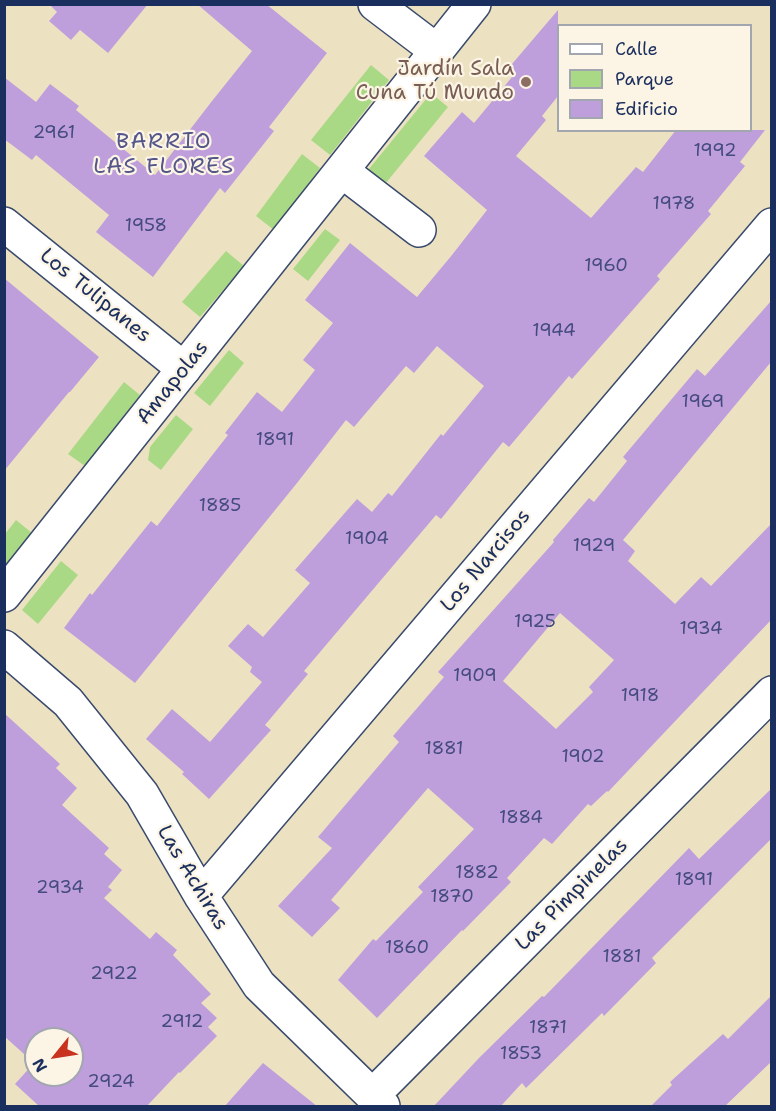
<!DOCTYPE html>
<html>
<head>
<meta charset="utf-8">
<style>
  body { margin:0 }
  #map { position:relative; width:776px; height:1111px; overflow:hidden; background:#ece2c1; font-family:"Shantell Sans",sans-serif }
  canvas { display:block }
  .frame { position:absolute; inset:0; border:6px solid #1b2f5e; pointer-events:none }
  .legend { position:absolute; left:557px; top:24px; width:195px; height:108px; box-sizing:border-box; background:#fcf5e5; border:2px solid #a2a6af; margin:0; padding:8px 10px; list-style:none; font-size:18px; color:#1b2f5e }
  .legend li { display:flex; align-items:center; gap:12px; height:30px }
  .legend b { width:30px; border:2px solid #a2a6af }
  .north { position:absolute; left:24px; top:1027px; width:60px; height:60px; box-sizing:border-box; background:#fcf5e5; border:2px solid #a2a6af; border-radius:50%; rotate:240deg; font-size:16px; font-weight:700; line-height:24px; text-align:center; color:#1b2f5e }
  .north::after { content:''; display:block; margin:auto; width:21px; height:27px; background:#c8321e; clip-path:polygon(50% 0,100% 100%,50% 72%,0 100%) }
</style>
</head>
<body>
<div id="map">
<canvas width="776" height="1111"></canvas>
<div class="frame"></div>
<ul class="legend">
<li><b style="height:8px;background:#fff"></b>Calle</li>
<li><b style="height:16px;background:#aad986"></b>Parque</li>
<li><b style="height:16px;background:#bf9edc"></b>Edificio</li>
</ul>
<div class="north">N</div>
</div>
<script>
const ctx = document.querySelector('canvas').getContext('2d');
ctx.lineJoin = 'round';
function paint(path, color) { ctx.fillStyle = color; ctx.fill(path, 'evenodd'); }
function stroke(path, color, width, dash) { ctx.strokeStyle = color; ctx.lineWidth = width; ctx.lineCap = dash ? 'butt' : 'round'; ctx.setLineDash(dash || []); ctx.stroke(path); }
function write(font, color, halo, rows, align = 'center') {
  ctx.font = font + ' "Shantell Sans",sans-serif'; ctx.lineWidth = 4.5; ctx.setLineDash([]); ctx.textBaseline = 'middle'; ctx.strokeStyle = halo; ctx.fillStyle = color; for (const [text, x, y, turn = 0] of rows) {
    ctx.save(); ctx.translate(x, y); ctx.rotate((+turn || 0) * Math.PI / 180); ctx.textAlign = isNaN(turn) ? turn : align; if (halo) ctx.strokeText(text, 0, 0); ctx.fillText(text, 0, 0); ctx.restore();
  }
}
const green = new Path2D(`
  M371 65 389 80 330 155 311 140Z
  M431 93 448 107 381 189 364 175Z
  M302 154 320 168 274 230 256 216Z
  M325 229 340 240 308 281 293 269Z
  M226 251 244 266 200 317 182 302Z
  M229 350 244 363 210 406 194 393Z
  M124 382 140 395 85 466 68 454Z
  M176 415 193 429 161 470 148 460 150 447Z
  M16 520 32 533 5 567V534Z
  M61 561 78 575 38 624 22 610Z`);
const building = new Path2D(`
  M49 4H148L108 53 80 30 71 40 49 21 57 12Z
  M197 4H266L327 53 269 127 274 131 225 193 220 188 153 277 96 232 109 215 36 155 32 160 4 139V77L36 102 50 84 79 106 76 110 155 175 212 101 252 51Z
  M558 10V96L542 116 546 120 516 156 591 218 636 167 643 172 676 130H765L740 162 745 166 708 211 711 214 657 276 660 279 572 379 569 376 509 447 503 442 441 519 436 515 304 671 308 674 265 725 271 730 209 799 182 774 184 772 146 739 172 709 210 742 262 682 250 672 252 667 228 646 248 624 263 637 310 583 295 570 357 499 372 512 388 493 392 496 441 434 443 436 484 386 437 346 414 373 406 366 354 427 346 420 297 483 135 683 64 628 90 593 92 595 151 521 157 526 228 435 225 433 257 392 282 412 315 370 303 360 333 323 305 300 350 243 417 297 452 255 487 210 424 156 462 112 474 123 512 77 506 71Z
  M4 278 99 357 70 392H69L4 471Z
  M771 301V362L623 540 635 551 628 561 675 604 701 577 711 586 771 524V620L608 792 607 791 591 806 588 804 552 844 544 838 507 878 511 882 463 931 462 930 377 1018 338 980 373 939 376 941 423 892 418 887 474 829 428 788 331 900 340 908 312 937 278 906 332 848 318 837 399 742 393 736 444 677 438 672 554 542 553 540 589 498 594 502 627 461 623 457 697 369 705 376ZM560 613 614 660 589 687 593 692 556 729 503 681Z
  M4 713 60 764 56 768 77 788 62 805 109 848 104 854 122 870 108 887 112 890 104 898 150 939 156 932 177 950 173 955 211 994 201 1003 217 1018 208 1027 217 1036 180 1073 179 1072 146 1107H40L15 1084 34 1063 4 1036ZM36 1039H72V1075H36Z
  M771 789V839L652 958 656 963 604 1016 602 1013 526 1088 522 1083 500 1107H433L479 1058 542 996 544 997 689 848 699 859Z
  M771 996V1062L724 1107H650L672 1085 670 1082 723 1034 728 1039Z
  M263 1063 318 1107H224Z`);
const minor = new Path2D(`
  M375 4 437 51
  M342 171 419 230
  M4 224 184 369
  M4 647 68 702 142 794 201 896 259 985 383 1106
  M201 896 772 225
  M372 1096 772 693`);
const tertiary = new Path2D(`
  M4 595 474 4`);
const markers = [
  [526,82,6,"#8d6e63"]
];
const numberNames = [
  ["2961",54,133],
  ["1992",715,151],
  ["1978",674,204],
  ["1958",146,226],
  ["1960",606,266],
  ["1944",554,331],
  ["1969",703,402],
  ["1891",275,440],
  ["1885",220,506],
  ["1904",367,539],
  ["1929",594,546],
  ["1925",535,622],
  ["1934",701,629],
  ["1909",475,676],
  ["1918",640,696],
  ["1881",444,749],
  ["1902",583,757],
  ["1884",521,818],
  ["1882",477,873],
  ["1891",694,880],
  ["2934",60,888],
  ["1870",452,897],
  ["1860",407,948],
  ["1881",622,957],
  ["2922",114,974],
  ["2912",182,1022],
  ["1871",548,1028],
  ["1853",521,1054],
  ["2924",111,1082]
];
const educationNames = [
  ["Jardín Sala",514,70],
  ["Cuna Tú Mundo",514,94]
];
const streetNames = [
  ["Los Tulipanes",95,296,39],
  ["Amapolas",173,383,-51],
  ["Los Narcisos",486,561,-50],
  ["Las Achiras",192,878,59],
  ["Las Pimpinelas",572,895,-45]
];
const neighbourhoodNames = [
  ["BARRIO",164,142],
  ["LAS FLORES",164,167]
];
paint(green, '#aad986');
paint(building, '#bf9edc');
stroke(minor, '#3a4a6d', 36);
stroke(tertiary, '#3a4a6d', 36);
stroke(minor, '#fff', 33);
stroke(tertiary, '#fff', 33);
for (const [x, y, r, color] of markers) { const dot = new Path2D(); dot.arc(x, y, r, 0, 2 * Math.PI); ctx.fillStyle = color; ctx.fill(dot); stroke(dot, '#fcf5e5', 2); }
write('18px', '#444b7e', null, numberNames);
write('21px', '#785e54', '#fcf5e5', educationNames, 'right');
write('21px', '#1b2f5e', '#fcf5e5', streetNames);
ctx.letterSpacing = '1.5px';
write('22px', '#54568a', '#fcf5e5', neighbourhoodNames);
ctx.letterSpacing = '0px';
</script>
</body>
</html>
